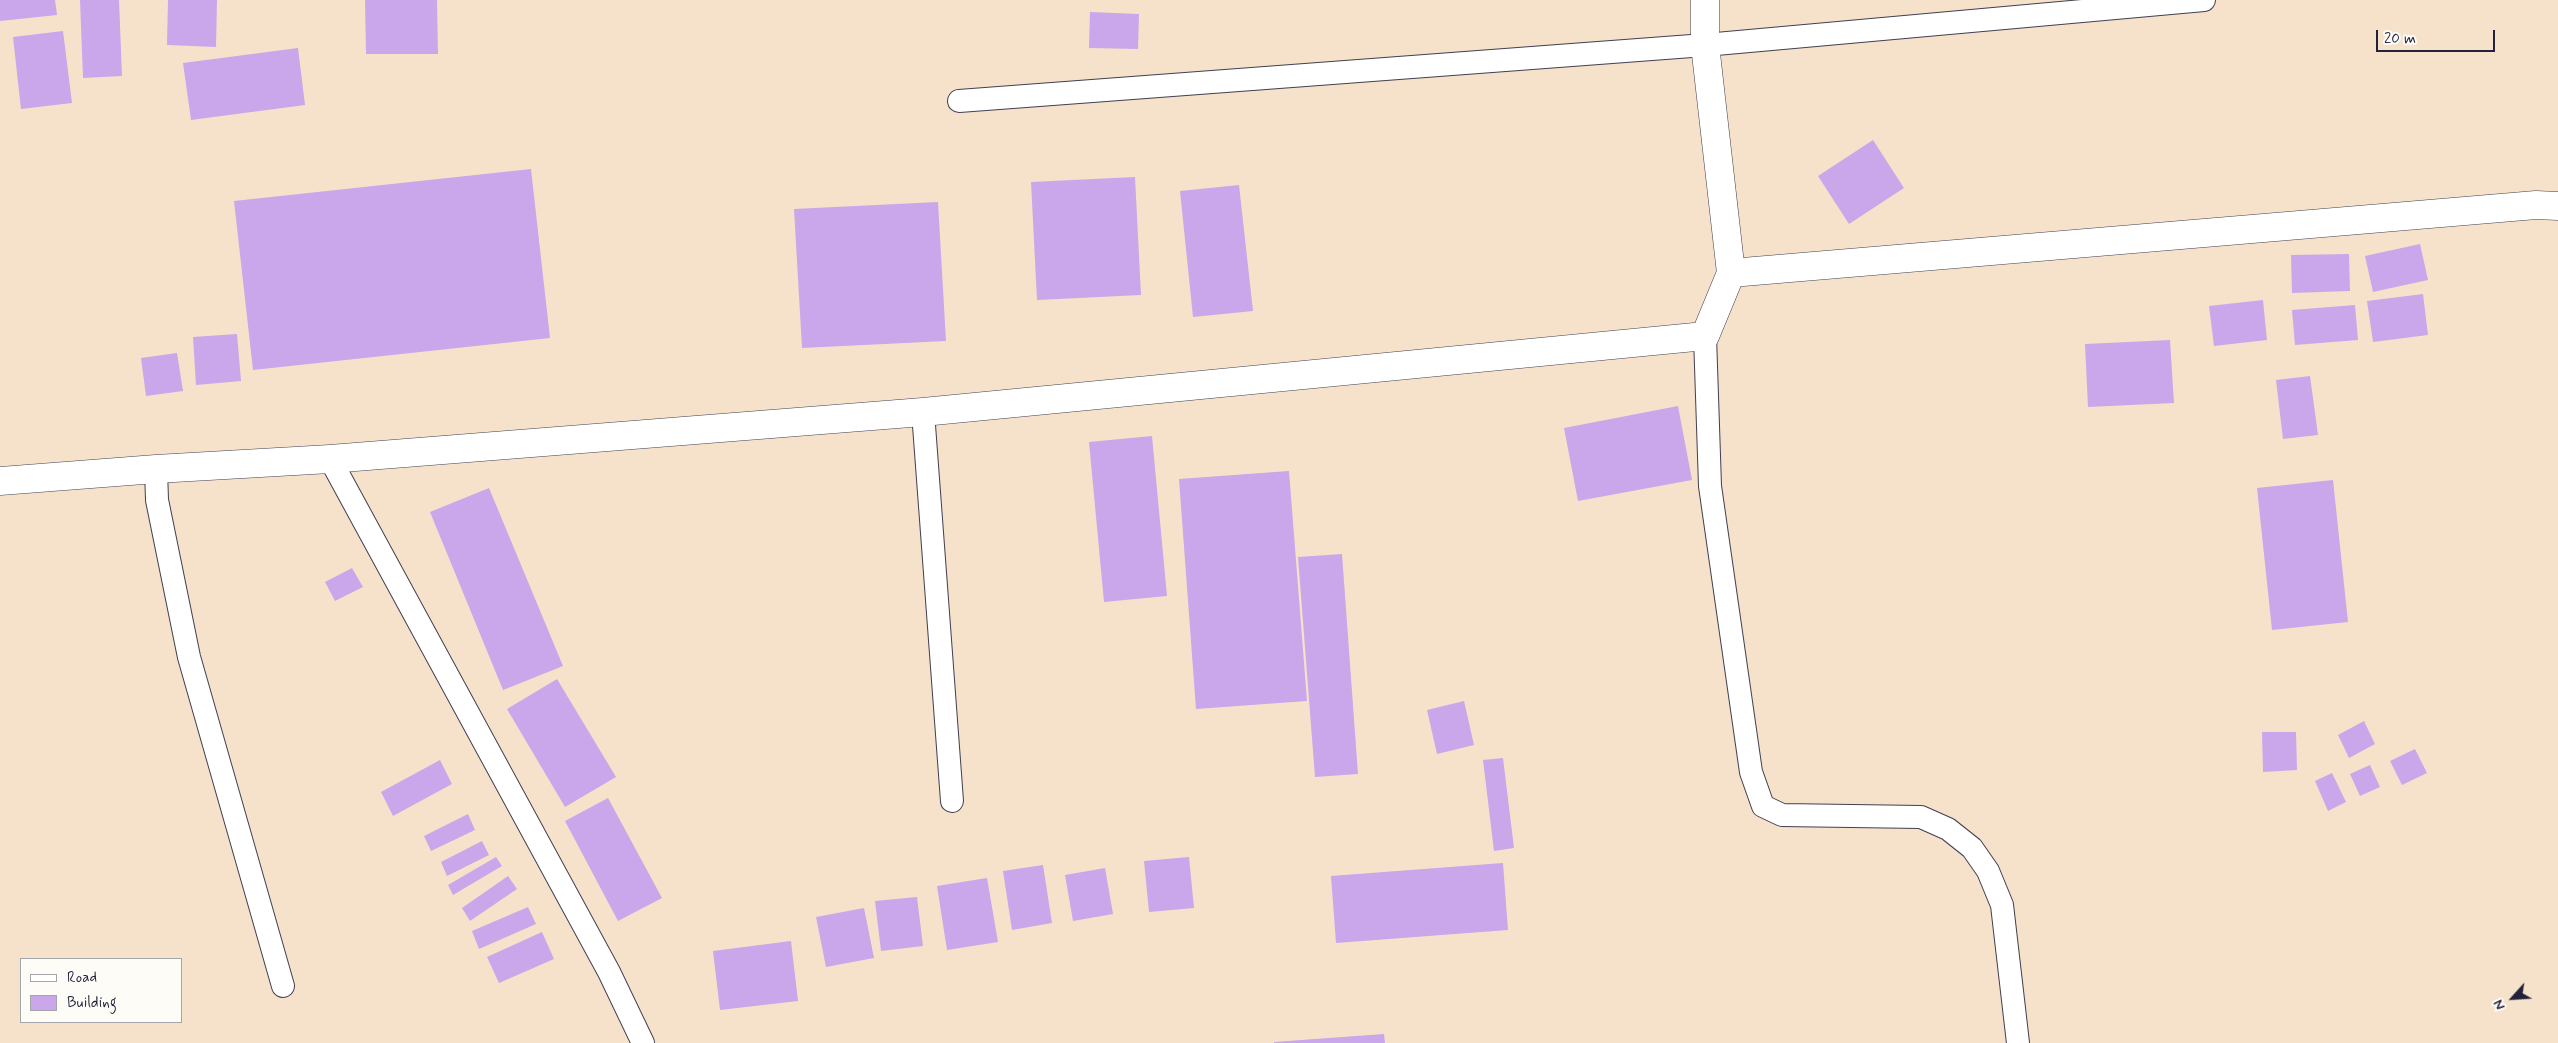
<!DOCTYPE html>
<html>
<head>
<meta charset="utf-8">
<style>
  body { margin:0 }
  #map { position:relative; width:2558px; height:1043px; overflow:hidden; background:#f6e2cb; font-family:Mynerve,sans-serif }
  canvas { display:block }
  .legend { position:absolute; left:20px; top:958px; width:162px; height:65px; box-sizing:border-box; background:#fdfcf7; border:1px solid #a5a5ac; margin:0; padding:6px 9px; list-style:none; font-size:15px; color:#22223b }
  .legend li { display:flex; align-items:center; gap:10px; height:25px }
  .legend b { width:25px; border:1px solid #a5a5ac }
  .north { position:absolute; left:2488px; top:973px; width:50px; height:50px; -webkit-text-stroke:4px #fdfcf7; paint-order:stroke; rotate:244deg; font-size:14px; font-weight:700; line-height:20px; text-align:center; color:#22223b }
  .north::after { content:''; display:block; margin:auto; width:18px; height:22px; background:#22223b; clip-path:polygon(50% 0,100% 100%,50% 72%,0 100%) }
  .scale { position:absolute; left:2376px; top:30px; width:119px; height:22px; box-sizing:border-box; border:2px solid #22223b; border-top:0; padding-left:6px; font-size:15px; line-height:18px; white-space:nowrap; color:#22223b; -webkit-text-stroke:4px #fdfcf7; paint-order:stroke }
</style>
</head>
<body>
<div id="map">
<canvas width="2558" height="1043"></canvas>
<ul class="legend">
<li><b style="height:6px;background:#fff"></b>Road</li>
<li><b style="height:14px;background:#caa6ea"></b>Building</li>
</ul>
<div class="north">N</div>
<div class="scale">20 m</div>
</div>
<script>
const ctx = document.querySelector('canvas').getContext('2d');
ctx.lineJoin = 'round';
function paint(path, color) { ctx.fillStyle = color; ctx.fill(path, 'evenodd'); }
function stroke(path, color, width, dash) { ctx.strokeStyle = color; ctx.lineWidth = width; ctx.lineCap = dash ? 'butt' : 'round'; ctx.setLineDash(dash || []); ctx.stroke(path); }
const building = new Path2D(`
  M0 0H55L57 15 0 21Z
  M80 0H119L122 76 83 78Z
  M168 0H217L216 47 167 45Z
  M365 0H437L438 54H366Z
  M1090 12 1139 14 1138 49 1089 48Z
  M63 31 72 103 21 109 13 37Z
  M298 48 305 105 191 120 183 63Z
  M1873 140 1904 188 1849 224 1818 176Z
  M531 169 550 338 253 370 234 201Z
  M1135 177 1141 295 1037 300 1031 182Z
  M1239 185 1253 311 1193 317 1180 191Z
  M938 202 946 341 802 348 794 209Z
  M2420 244 2428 280 2373 292 2365 256Z
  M2349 254 2350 291 2292 293 2291 255Z
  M2423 294 2428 335 2373 342 2367 301Z
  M2263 300 2267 340 2214 346 2209 306Z
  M2355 305 2358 340 2295 345 2292 310Z
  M237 334 241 381 196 385 193 337Z
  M2170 340 2174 403 2088 407 2085 344Z
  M177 353 183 391 146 396 141 358Z
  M2310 376 2318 435 2283 439 2276 380Z
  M1678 406 1692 480 1578 501 1564 428Z
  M1152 436 1167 596 1104 602 1089 442Z
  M1289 471 1307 701 1196 709 1179 479Z
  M2333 480 2348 622 2272 630 2257 488Z
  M489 488 563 666 503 690 430 512Z
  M1342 554 1358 774 1315 777 1298 557Z
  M352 568 363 587 335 601 325 582Z
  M557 679 616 777 565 807 507 709Z
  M1464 701 1474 745 1437 754 1427 710Z
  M2364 721 2375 744 2349 758 2338 735Z
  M2262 732H2296L2297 770 2263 772Z
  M2415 749 2427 773 2402 785 2390 761Z
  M1503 758 1514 848 1494 851 1483 760Z
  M440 760 452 784 393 816 381 792Z
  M2370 765 2380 787 2360 796 2350 774Z
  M2332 773 2346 802 2328 811 2315 781Z
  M608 798 662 898 618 921 565 821Z
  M468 814 475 830 431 851 424 836Z
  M482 841 489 855 447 876 441 862Z
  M496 857 502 866 453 895 448 885Z
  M1189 857 1194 908 1149 912 1144 861Z
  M1503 863 1508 930 1336 943 1331 876Z
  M1043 865 1052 923 1012 930 1003 871Z
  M1105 868 1113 914 1073 921 1065 875Z
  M508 876 517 889 470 921 462 908Z
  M987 878 998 942 947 950 937 886Z
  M917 897 923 946 881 951 875 901Z
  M528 907 536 924 479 949 472 931Z
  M864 908 874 958 826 967 816 917Z
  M542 932 554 959 499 983 487 957Z
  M791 941 798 1001 720 1010 713 951Z
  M1384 1034 1385 1043H1274V1042Z`);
const service = new Path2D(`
  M959 101 1705 45 2204 0
  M1705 336 1710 486 1751 772 1763 806 1782 815 1921 817 1948 829 1972 848 1988 871 2002 905 2018 1043
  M923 412 952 801
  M330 459 609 972 643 1043
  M156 469 157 500 189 657 283 986`);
const minor = new Path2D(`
  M1731 273 2536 205 2558 206
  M0 481 156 469 330 459 923 412 1705 336 1731 273 1705 45V0`);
paint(building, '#caa6ea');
stroke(service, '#423f51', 24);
stroke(minor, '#423f51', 29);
stroke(service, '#fff', 22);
stroke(minor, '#fff', 28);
</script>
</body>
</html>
